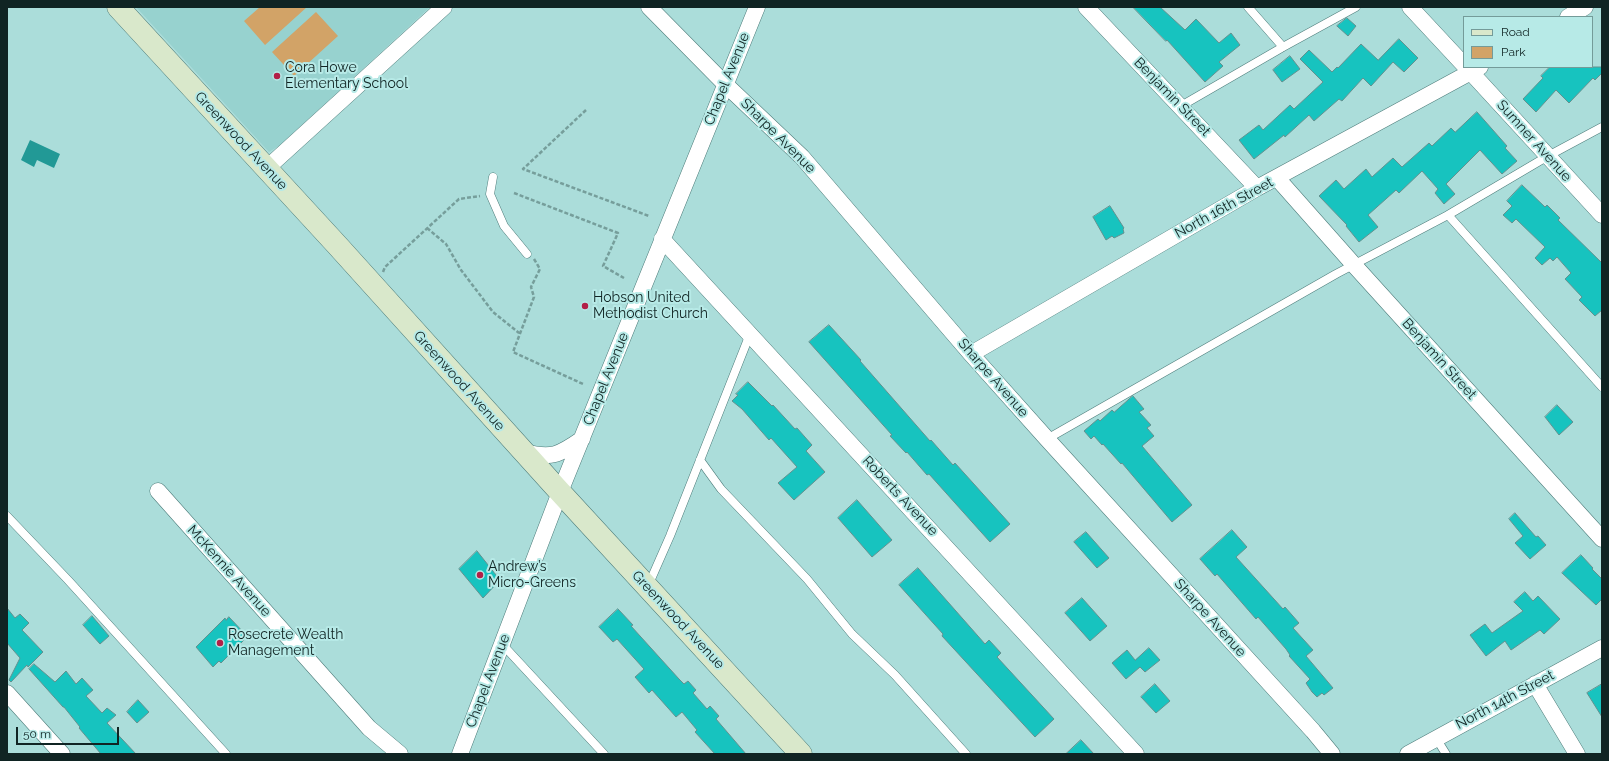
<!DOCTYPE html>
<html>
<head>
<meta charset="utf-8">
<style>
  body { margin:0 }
  #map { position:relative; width:1609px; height:761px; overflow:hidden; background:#abddda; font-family:Raleway,sans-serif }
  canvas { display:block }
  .frame { position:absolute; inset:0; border:8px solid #102423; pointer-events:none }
  .legend { position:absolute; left:1463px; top:16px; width:130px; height:52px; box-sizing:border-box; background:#b7eae7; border:1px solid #749b99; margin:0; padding:5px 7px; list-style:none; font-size:12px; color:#102423 }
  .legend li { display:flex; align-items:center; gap:8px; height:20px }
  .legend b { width:20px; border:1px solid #749b99 }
  .scale { position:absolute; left:16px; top:727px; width:103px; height:18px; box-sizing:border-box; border:2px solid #102423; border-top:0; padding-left:5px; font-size:12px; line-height:14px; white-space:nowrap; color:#102423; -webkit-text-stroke:3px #b7eae7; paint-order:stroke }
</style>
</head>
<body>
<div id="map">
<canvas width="1609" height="761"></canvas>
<div class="frame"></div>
<ul class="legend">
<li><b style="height:5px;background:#d9e8cb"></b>Road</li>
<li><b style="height:11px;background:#d2a367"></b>Park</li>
</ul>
<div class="scale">50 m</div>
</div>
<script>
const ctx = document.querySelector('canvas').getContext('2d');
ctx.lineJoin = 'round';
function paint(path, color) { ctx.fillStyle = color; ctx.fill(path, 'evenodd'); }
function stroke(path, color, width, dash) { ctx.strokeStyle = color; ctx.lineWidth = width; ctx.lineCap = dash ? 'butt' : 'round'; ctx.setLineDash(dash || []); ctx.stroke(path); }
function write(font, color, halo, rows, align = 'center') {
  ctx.font = font + ' Raleway,sans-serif'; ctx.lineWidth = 4; ctx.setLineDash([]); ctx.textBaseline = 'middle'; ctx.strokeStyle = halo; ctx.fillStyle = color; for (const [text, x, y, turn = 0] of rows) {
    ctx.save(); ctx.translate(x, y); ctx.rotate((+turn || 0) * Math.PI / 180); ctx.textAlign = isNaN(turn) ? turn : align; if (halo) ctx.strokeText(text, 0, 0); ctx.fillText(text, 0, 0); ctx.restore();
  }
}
const built = new Path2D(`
  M136 7H430L280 145 269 152Z`);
const green = new Path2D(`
  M260 7H307L265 45 244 21Z
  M316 12 338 36 294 76 272 52Z`);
const water = new Path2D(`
  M30 140 60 154 54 168 37 160 34 167 21 160Z`);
const building = new Path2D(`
  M1133 7H1160L1185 30 1196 19 1219 43 1231 33 1240 45 1219 62 1223 66 1205 82 1167 40 1166 41Z
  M1347 18 1356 26 1348 36 1337 26Z
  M1399 39 1418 58 1404 72 1393 62 1371 86 1363 78 1342 101 1339 99 1314 121 1309 115 1285 137 1284 135 1254 159 1239 140 1259 125 1263 130 1290 105 1294 109 1323 82 1300 59 1309 50 1332 72 1337 67 1338 68 1361 44 1378 60Z
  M1290 56 1300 69 1282 82 1273 70Z
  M1550 67H1602V73L1595 80 1593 78 1569 103 1556 90 1536 112 1523 99 1543 78 1541 76Z
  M1477 112 1507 146 1505 148 1517 161 1502 174 1480 150 1446 184 1455 194 1444 204 1435 193 1438 189 1422 171 1399 193 1396 190 1368 215 1378 227 1359 242 1346 226 1347 225 1319 196 1336 180 1344 189 1366 169 1372 177 1393 158 1402 167 1429 143 1432 146 1451 128 1455 132Z
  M1522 185 1545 207 1547 205 1560 218 1558 220 1602 263V310L1595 316 1579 300 1582 297 1565 279 1571 273 1557 257 1553 261 1550 258 1542 265 1535 258 1545 247 1516 219 1512 223 1503 215 1512 206 1507 201Z
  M1110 206 1124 228 1123 229 1124 233 1114 238 1112 236 1106 240 1093 217Z
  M829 325 861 360 860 361 930 441 931 440 953 465 955 463 1010 524 990 542 929 474 927 475 907 452 906 453 890 436 892 435 809 342Z
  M748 382 772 406 773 405 795 429 797 428 812 445 806 451 825 472 794 500 778 483 797 467 771 438 769 440 742 409 732 401 738 395 736 394Z
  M1133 396 1144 409 1139 412 1151 425 1147 428 1154 436 1142 446 1192 505 1172 522 1122 463 1121 464 1103 444 1102 445 1094 436 1091 439 1084 431 1098 419 1100 421 1112 410 1114 412Z
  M1557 405 1573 422 1559 435 1545 417Z
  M857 500 892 540 872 557 838 518Z
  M1515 513 1536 537 1538 536 1546 545 1530 559 1515 543 1523 536 1509 519Z
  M1232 530 1247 547 1236 557 1283 609 1285 607 1299 623 1293 628 1313 650 1306 656 1333 688 1324 695 1322 693 1317 697 1312 692 1306 683 1310 679 1289 656 1290 655 1286 649 1258 617 1256 619 1217 574 1215 576 1200 559Z
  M1086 532 1109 558 1097 568 1074 542Z
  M477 551 500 580 483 598 459 569Z
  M1581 555 1593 568 1592 569 1602 579V599L1596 605 1562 573Z
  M918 568 985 644 989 640 1001 653 997 657 1054 719 1035 737 942 636 943 634 899 585Z
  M1525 592 1533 601 1538 596 1560 619 1544 634 1540 630 1511 650 1505 641 1486 656 1470 635 1485 624 1492 633 1523 611 1514 602Z
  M1082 598 1107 626 1090 641 1065 613Z
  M7 608 15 618 20 614 29 623 22 630 43 652 28 667 27 665 11 682 9 680 20 658 7 643Z
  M618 609 633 625 631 626 679 679 684 684 688 681 696 690 693 693 707 709 710 706 719 716 716 719 746 754H715L695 732 697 730 682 712 676 717 652 690 649 693 635 677 644 669 617 639 613 642 599 627Z
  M92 616 109 636 100 644 83 625Z
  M229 617 246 635 243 638 244 640 221 663 219 661 213 667 196 647 225 618 226 620Z
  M1149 648 1160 660 1145 672 1140 667 1126 679 1112 663 1127 650 1135 660Z
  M34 664 55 682 66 671 76 684 82 678 93 690 86 696 102 713 107 708 116 715 107 723 136 754H101L79 728 80 727 64 707H63L29 669Z
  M1155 684 1170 701 1156 713 1141 697Z
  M1602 684V717L1587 693Z
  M138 700 149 712 137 723 127 712Z
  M1081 740 1094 754H1066Z`);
const path = new Path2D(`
  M586 110 523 169 649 216
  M514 193 618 233 603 266 624 278
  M427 228 446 244 461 270 493 312 519 333
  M534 259 540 269 531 287 534 297 513 352 583 384
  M383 272 385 267 459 199 480 196`);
const lane = new Path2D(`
  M1248 7 1283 47
  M1181 106 1283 47 1356 7
  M493 177 490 194 504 226 527 254
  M1448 215 1602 387
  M1047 439 1336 274 1448 215 1548 156 1602 127
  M700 460 721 489 807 579 852 634 895 675 966 754
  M7 516 68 580 226 754
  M648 586 670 536 750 334
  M502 644 604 754
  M1436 738 1446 754`);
const street = new Path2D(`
  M649 7 725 84 802 157 971 354 1047 439 1313 731 1332 754
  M1086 7 1257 188
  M1410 7 1464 65
  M1568 17 1585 7
  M1466 67 1602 215
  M266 169 444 7
  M1277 178 1354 265 1602 539
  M662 239 1136 754
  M971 354 1257 188 1480 67
  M524 452C552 459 559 455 582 439
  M158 491 369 728 400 754
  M1535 684 1577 754
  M7 693 62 754
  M460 754 560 492 757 7
  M1408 754 1602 648`);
const secondary = new Path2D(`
  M118 7 337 245 560 492 801 754`);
const markers = [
  [277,76,4,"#b21f47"],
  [585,306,4,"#b21f47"],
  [480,575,4,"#b21f47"],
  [220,643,4,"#b21f47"]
];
const poiNames = [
  ["Cora Howe",285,68],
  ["Elementary School",285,84],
  ["Hobson United",593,298],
  ["Methodist Church",593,314],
  ["Andrew’s",488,567],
  ["Micro-Greens",488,583],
  ["Rosecrete Wealth",228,635],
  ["Management",228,651]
];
const streetNames = [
  ["Chapel Avenue",727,79,-68],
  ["Benjamin Street",1172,97,46],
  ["Sharpe Avenue",778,136,45],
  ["Greenwood Avenue",241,141,47],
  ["Sumner Avenue",1534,141,48],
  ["North 16th Street",1224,208,-29],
  ["Benjamin Street",1439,359,48],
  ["Sharpe Avenue",993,378,49],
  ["Chapel Avenue",606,379,-68],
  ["Greenwood Avenue",459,381,48],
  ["Roberts Avenue",900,496,47],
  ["McKennie Avenue",229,571,48],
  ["Sharpe Avenue",1210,618,48],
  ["Greenwood Avenue",678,620,47],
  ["Chapel Avenue",488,681,-69],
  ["North 14th Street",1505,700,-28]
];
paint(built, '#97d2cf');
paint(green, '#d2a367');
paint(water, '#229996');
paint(building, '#17c3bf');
stroke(building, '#62918f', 1);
stroke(lane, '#4e7d7b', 9);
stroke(street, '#4e7d7b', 17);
stroke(secondary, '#4e7d7b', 23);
stroke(path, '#769e9b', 2.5, [4, 2]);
stroke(lane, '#fff', 8);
stroke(street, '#fff', 16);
stroke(secondary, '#d9e8cb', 22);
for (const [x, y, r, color] of markers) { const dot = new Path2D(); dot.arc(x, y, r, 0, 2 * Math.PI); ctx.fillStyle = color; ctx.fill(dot); stroke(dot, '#b7eae7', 1.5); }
write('14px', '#102423', '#b7eae7', poiNames, 'left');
write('14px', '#102423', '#b7eae7', streetNames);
</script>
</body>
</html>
